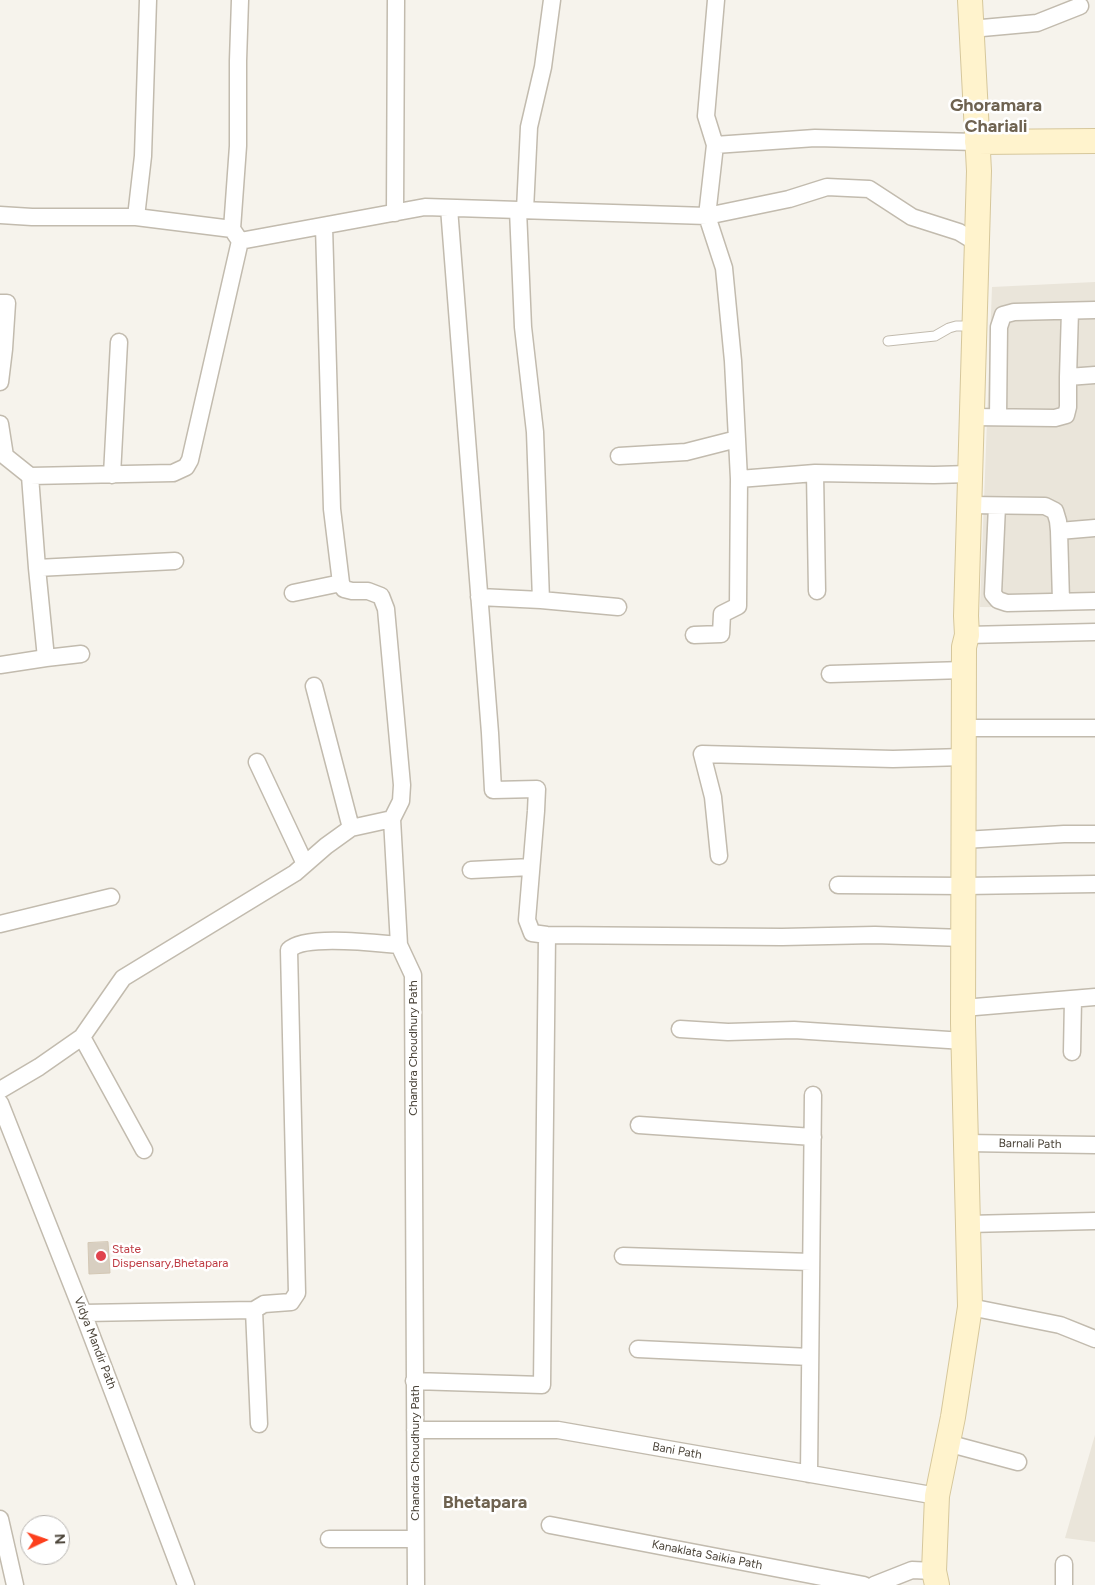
<!DOCTYPE html>
<html>
<head>
<meta charset="utf-8">
<style>
  body { margin:0 }
  #map { position:relative; width:1095px; height:1585px; overflow:hidden; background:#f6f3ec; font-family:Figtree,sans-serif }
  canvas { display:block }
  .north { position:absolute; left:20px; top:1515px; width:50px; height:50px; box-sizing:border-box; background:#fff; border:1px solid #b7b4b0; border-radius:50%; rotate:87deg; font-size:14px; font-weight:700; line-height:20px; text-align:center; color:#4b4439 }
  .north::after { content:''; display:block; margin:auto; width:18px; height:22px; background:#fc3f1d; clip-path:polygon(50% 0,100% 100%,50% 72%,0 100%) }
</style>
</head>
<body>
<div id="map">
<canvas width="1095" height="1585"></canvas>
<div class="north">N</div>
</div>
<script>
const ctx = document.querySelector('canvas').getContext('2d');
ctx.lineJoin = 'round';
function paint(path, color) { ctx.fillStyle = color; ctx.fill(path, 'evenodd'); }
function stroke(path, color, width, dash) { ctx.strokeStyle = color; ctx.lineWidth = width; ctx.lineCap = dash ? 'butt' : 'round'; ctx.setLineDash(dash || []); ctx.stroke(path); }
function write(font, color, halo, rows, align = 'center') {
  ctx.font = font + ' Figtree,sans-serif'; ctx.lineWidth = 5; ctx.setLineDash([]); ctx.textBaseline = 'middle'; ctx.strokeStyle = halo; ctx.fillStyle = color; for (const [text, x, y, turn = 0] of rows) {
    ctx.save(); ctx.translate(x, y); ctx.rotate((+turn || 0) * Math.PI / 180); ctx.textAlign = isNaN(turn) ? turn : align; if (halo) ctx.strokeText(text, 0, 0); ctx.fillText(text, 0, 0); ctx.restore();
  }
}
const residential = new Path2D(`
  M1095 282V608L980 607 992 287Z
  M1095 1435V1542L1065 1538Z`);
const building = new Path2D(`
  M108 1242 110 1273 89 1274 88 1243Z`);
const lane = new Path2D(`
  M888 341 935 336 949 328 956 326H974`);
const street = new Path2D(`
  M971 29 1037 23 1080 6
  M715 145 706 116 716 0
  M449 208 490 733 493 790 537 789 536 811 527 920 532 933 547 935 782 937 875 935 963 938
  M518 210 523 327 535 432 541 600 618 607
  M525 210 529 127 543 67 552 0
  M395 213 396 0
  M0 215 32 217H136L232 229
  M136 217 143 156 148 0
  M324 226 332 509 341 583 344 589 352 591H368L381 596 386 609 402 785 401 801 392 819
  M240 241 232 229 238 146V61L240 0
  M0 303H7L4 349 0 382
  M1068 377 1070 311
  M972 417 1055 418 1066 415 1068 407V377L1095 375
  M998 417 999 327 1003 315 1014 312 1095 310
  M0 424 5 456 30 476 173 473 186 467 190 460 240 241 425 207 707 216 715 145 815 138 977 142
  M619 456 686 452 737 439
  M815 473 817 591
  M970 474 934 475 815 473 739 479 733 361 724 268 707 216 789 199 827 187 869 189 912 217 959 232 977 243
  M112 475 119 342
  M30 476 37 568
  M969 505 1045 506 1055 511 1058 521 1059 531 1095 528
  M997 506 993 594 998 600 1007 603 1095 601
  M1059 531 1061 601
  M293 593 341 583
  M479 597 541 600
  M694 635 721 634 722 614 738 606 739 479
  M967 635 1095 632
  M46 658 81 654
  M0 665 46 658 37 568 175 561
  M830 674 964 670
  M314 686 351 828
  M964 728H1095
  M257 762 305 864
  M964 840 1064 834H1095
  M719 856 713 797 702 754 893 759 964 757
  M471 870 531 867
  M838 885 964 886 1095 884
  M0 924 111 897
  M963 1008 1095 997
  M680 1029 728 1032 794 1030 964 1041
  M82 1037 144 1150
  M1072 1052 1073 999
  M0 1090 39 1067 82 1037 123 978 295 873 326 846 351 828 392 819 399 945 413 975 416 1585
  M0 1103 83 1313 186 1585
  M639 1125 813 1137
  M966 1143 1095 1145
  M968 1224 1095 1221
  M623 1256 811 1262
  M970 1307 1060 1325 1095 1339
  M254 1310 259 1424
  M83 1313 254 1310 264 1304 291 1302 297 1293 289 950C304 934 376 943 399 945
  M638 1349 810 1357
  M414 1381 542 1385 547 935
  M415 1430H558L937 1496
  M947 1443 1018 1462
  M809 1474 813 1095
  M0 1519 15 1585
  M550 1525 864 1585
  M329 1539H415
  M874 1585 912 1570 934 1571
  M1064 1585V1564`);
const secondary = new Path2D(`
  M977 142 1095 141
  M937 1585 934 1571 937 1496 953 1417 970 1307 963 1023 964 647 967 635 966 616 979 171 970 0`);
const markers = [
  [101,1256,6,"#e0444e"]
];
const streetNames = [
  ["Chandra Choudhury Path",413,1048,-90],
  ["Barnali Path",1030,1144,1],
  ["Vidya Mandir Path",95,1343,69],
  ["Bani Path",677,1451,10],
  ["Chandra Choudhury Path",415,1453,-90],
  ["Kanaklata Saikia Path",707,1555,11]
];
const healthNames = [
  ["State",112,1249],
  ["Dispensary,Bhetapara",112,1263]
];
const districtNames = [
  ["Ghoramara",996,106],
  ["Chariali",996,127],
  ["Bhetapara",485,1503]
];
paint(residential, '#eae5da');
paint(building, '#d8cfc1');
stroke(building, '#d3c7b4', 1);
stroke(lane, '#c2bbae', 11);
stroke(street, '#c2bbae', 19);
stroke(secondary, '#d6c79b', 26);
stroke(lane, '#fff', 9);
stroke(street, '#fff', 16);
stroke(secondary, '#fff3cd', 24);
for (const [x, y, r, color] of markers) { const dot = new Path2D(); dot.arc(x, y, r, 0, 2 * Math.PI); ctx.fillStyle = color; ctx.fill(dot); stroke(dot, '#fff', 2); }
write('12px', '#4b4439', '#fff', streetNames);
write('12px', '#be3a42', '#fff', healthNames, 'left');
write('bold 18px', '#6e6250', '#fff', districtNames);
</script>
</body>
</html>
